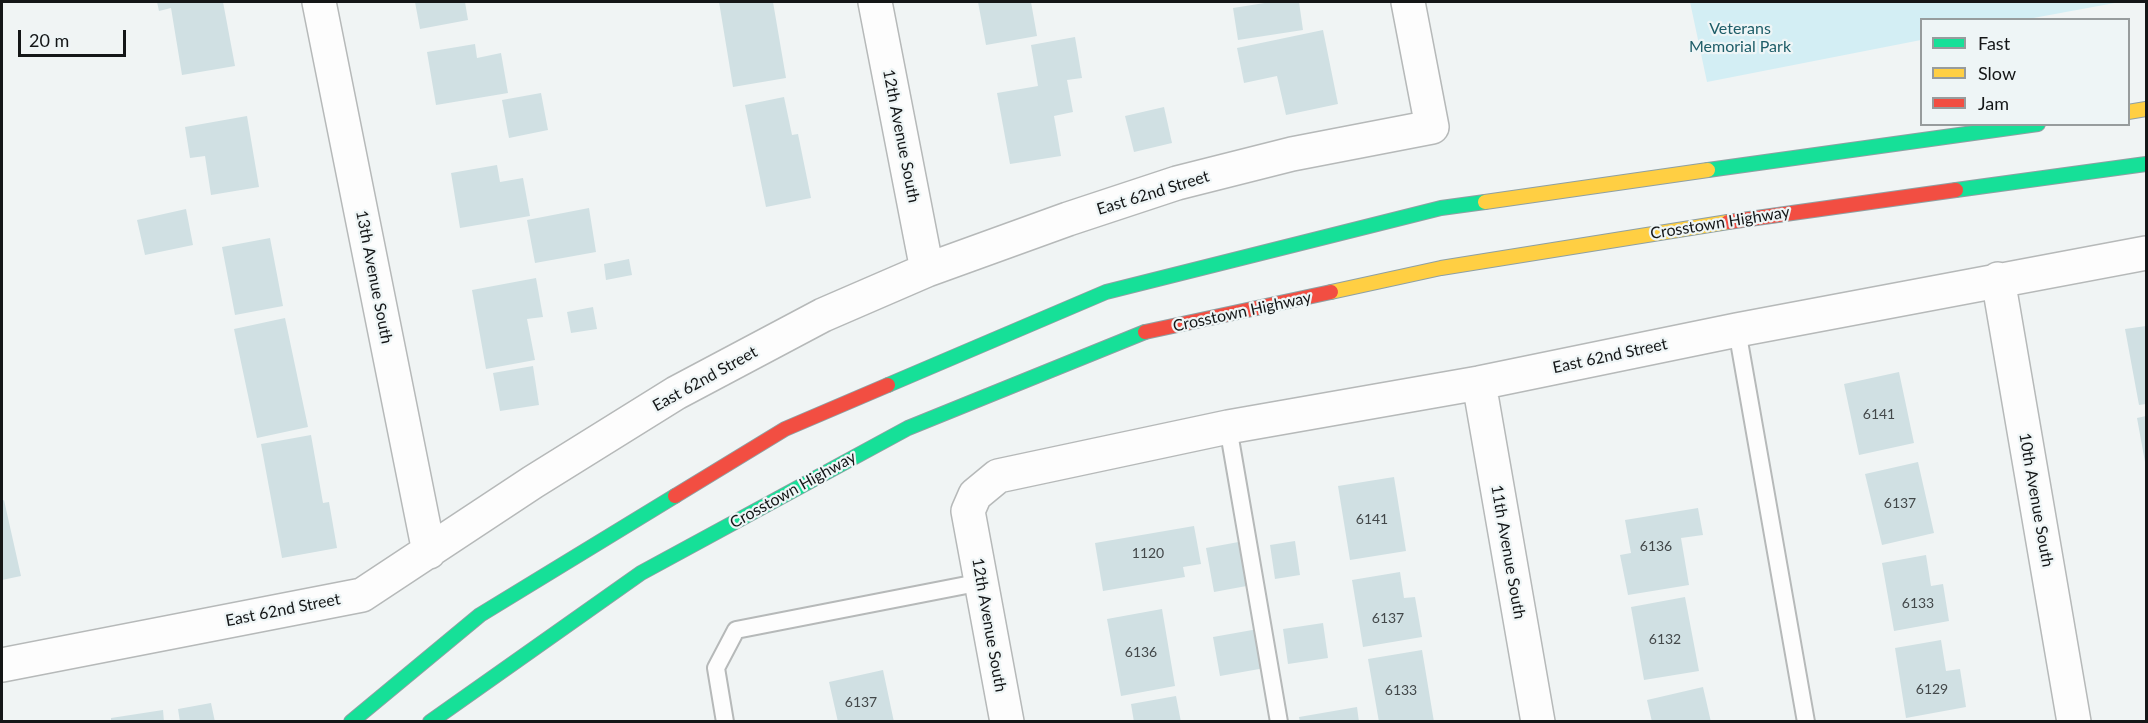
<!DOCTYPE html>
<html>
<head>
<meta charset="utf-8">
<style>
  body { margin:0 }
  #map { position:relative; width:2148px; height:723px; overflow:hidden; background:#f0f4f4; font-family:Lato,sans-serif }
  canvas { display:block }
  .frame { position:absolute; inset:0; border:3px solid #141617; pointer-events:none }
  .legend { position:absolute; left:1920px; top:18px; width:210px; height:108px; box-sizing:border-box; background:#eef5f6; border:2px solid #979c9d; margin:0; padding:8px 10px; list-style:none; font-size:18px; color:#141617 }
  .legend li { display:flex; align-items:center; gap:12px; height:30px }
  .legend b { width:30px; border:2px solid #979c9d }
  .scale { position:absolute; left:18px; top:30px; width:108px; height:27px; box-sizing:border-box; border:3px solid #141617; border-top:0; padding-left:8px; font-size:18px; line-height:21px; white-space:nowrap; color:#141617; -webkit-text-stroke:4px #eef5f6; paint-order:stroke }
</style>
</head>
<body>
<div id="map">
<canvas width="2148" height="723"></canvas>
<div class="frame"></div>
<ul class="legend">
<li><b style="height:8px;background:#16e098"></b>Fast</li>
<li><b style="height:8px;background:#ffcf43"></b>Slow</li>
<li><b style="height:8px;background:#f24e42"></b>Jam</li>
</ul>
<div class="scale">20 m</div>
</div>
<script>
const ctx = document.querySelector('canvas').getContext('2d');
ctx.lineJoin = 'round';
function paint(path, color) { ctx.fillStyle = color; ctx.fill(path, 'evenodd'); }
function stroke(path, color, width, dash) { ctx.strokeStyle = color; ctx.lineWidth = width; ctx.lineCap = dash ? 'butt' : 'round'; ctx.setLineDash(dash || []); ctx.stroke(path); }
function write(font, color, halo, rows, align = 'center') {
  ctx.font = font + ' Lato,sans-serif'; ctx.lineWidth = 4.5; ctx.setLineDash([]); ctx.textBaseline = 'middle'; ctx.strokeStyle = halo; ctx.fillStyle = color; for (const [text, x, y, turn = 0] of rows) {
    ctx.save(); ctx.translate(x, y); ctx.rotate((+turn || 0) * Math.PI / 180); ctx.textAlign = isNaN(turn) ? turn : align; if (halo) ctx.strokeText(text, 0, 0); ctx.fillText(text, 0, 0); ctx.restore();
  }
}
const green = new Path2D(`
  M1690 2H2120L2028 19 1922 20 1921 40 1707 82Z`);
const building = new Path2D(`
  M157 2H223L235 66 182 75 171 8 159 11Z
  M415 2H465L468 20 420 29Z
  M719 2H773L786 78 733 87Z
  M978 2H1031L1037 36 986 45Z
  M1271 2H1299L1303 30 1238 40 1233 8Z
  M1323 30 1338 104 1286 115 1277 76 1244 83 1237 48Z
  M1075 37 1082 78 1067 80 1073 112 1054 116 1061 156 1010 164 997 93 1038 86 1031 45Z
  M475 44 477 58 501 53 508 93 436 105 427 52Z
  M541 93 548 130 509 138 502 100Z
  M784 97 792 135 798 134 811 198 766 207 745 105Z
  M1164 107 1172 143 1134 152 1125 116Z
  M247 116 259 187 211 195 205 156 190 158 185 127Z
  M497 165 500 182 523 178 530 216 460 228 451 173Z
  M589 208 596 252 535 263 527 220Z
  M186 209 193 245 145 255 137 220Z
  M270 238 283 306 235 315 222 247Z
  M629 259 632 275 606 280 604 264Z
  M536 278 543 317 527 319 535 360 486 369 472 290Z
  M593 307 597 329 571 333 567 312Z
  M285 318 308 427 257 438 234 329Z
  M2146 326V404L2139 405 2125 329Z
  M533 366 539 405 500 411 493 373Z
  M1899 372 1914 443 1859 455 1844 384Z
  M2146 416V462H2145L2137 418Z
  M311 435 323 503 329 502 337 548 282 558 261 444Z
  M1918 462 1934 533 1882 545 1865 474Z
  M1394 477 1406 551 1350 560 1338 486Z
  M4 500 21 576 2 580V501Z
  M1698 508 1703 535 1681 538 1689 585 1628 595 1620 555 1631 553 1625 520Z
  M1194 526 1201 564 1183 567 1185 577 1103 591 1095 543Z
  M1244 541 1252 585 1214 592 1206 548Z
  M1295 541 1300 575 1275 579 1270 545Z
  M1926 555 1931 586 1943 584 1949 621 1894 631 1882 563Z
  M1400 572 1404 598 1415 597 1422 637 1363 647 1352 580Z
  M1685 597 1699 671 1644 680 1631 607Z
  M1162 609 1175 686 1121 696 1107 619Z
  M1323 623 1328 658 1288 664 1283 629Z
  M1258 629 1265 668 1220 676 1213 637Z
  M1941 640 1946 671 1960 669 1966 707 1906 718 1895 648Z
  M1422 650 1434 722H1379L1368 659Z
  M883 670 894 722H838L829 682Z
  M1703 687 1711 722H1652L1647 700Z
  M1176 696 1181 722H1134L1131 704Z
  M211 703 215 722H180L178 709Z
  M1357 707 1359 722H1300L1299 717Z
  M163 710 164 722H111V718Z`);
const lane = new Path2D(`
  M1737 330 1806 722
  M1228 427 1279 722
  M725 722 716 668 736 630 982 582`);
const street = new Path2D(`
  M319 2 429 552
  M875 2 927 270
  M1998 279 2074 722
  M1479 383 1538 722
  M2 665 362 595 533 482 676 393 823 315 927 270 1068 219 1177 183 1292 154 1432 127 1408 2
  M1007 722 968 511 975 495 998 476 1228 427 1479 383 1737 330 2146 253`);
const fast = new Path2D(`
  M1708 170 2038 124
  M1956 190 2146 164
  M888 385 1106 292 1441 208 1485 202
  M351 722 480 615 675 496
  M430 722 641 573 908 428 1145 332`);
const slow = new Path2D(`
  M2128 112 2146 109
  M1485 202 1708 170
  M1331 292 1441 268 1728 222`);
const jam = new Path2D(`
  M1728 222 1956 190
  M1145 332 1331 292
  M675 496 785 429 888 385`);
const numberNames = [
  ["6141",1879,414],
  ["6137",1900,503],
  ["6141",1372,519],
  ["6136",1656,546],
  ["1120",1148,553],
  ["6133",1918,603],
  ["6137",1388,618],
  ["6132",1665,639],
  ["6136",1141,652],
  ["6129",1932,689],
  ["6133",1401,690],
  ["6137",861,702]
];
const parkNames = [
  ["Veterans",1740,29],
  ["Memorial Park",1740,47]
];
const streetNames = [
  ["12th Avenue South",901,136,79],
  ["East 62nd Street",1153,193,-17],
  ["Crosstown Highway",1720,223,-9],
  ["13th Avenue South",374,277,79],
  ["Crosstown Highway",1242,312,-12],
  ["East 62nd Street",1610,356,-12],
  ["East 62nd Street",705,379,-29],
  ["Crosstown Highway",793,490,-29],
  ["10th Avenue South",2036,500,80],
  ["11th Avenue South",1508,552,80],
  ["East 62nd Street",283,610,-11],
  ["12th Avenue South",989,625,80]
];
paint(green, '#d3eef4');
paint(building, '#d0e0e3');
stroke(lane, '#b6b9b9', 20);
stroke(street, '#b6b9b9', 36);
stroke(fast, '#8fa0a3', 16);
stroke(slow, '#8fa0a3', 16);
stroke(jam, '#8fa0a3', 16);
stroke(lane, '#fdfdfd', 16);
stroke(street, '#fdfdfd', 33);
stroke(fast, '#16e098', 14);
stroke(slow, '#ffcf43', 14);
stroke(jam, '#f24e42', 14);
write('14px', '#43484a', null, numberNames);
write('16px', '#1e5d68', '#eef5f6', parkNames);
write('16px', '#141617', '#eef5f6', streetNames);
</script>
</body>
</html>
